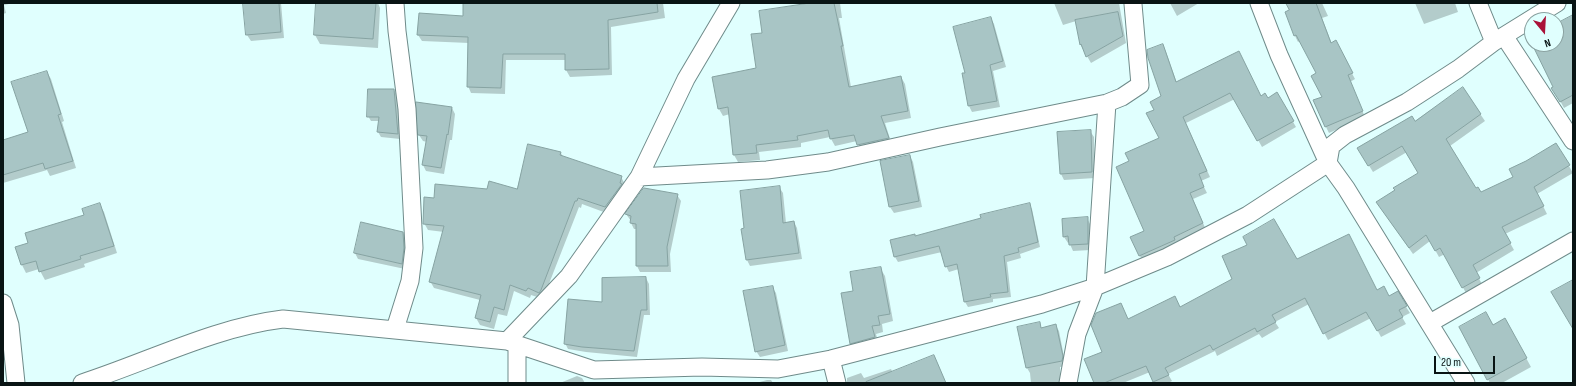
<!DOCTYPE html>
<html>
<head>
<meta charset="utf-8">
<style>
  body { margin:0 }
  #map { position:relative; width:1576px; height:386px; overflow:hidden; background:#e0fffe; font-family:"Sofia Sans Condensed",sans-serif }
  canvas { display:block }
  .frame { position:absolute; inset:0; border:4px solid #091414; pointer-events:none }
  .north { position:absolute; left:1524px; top:12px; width:40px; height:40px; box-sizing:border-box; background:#e0fffe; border:1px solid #8aa1a0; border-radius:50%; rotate:162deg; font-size:11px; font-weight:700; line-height:16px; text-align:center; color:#091414 }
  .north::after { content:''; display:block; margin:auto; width:14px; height:18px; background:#a91239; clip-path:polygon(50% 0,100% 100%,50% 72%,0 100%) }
  .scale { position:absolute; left:1434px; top:356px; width:61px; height:18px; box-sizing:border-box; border:2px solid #091414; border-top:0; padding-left:5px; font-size:12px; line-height:14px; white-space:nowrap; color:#091414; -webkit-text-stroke:3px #e0fffe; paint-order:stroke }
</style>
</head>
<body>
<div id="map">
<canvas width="1576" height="386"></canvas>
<div class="frame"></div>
<div class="north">N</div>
<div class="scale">20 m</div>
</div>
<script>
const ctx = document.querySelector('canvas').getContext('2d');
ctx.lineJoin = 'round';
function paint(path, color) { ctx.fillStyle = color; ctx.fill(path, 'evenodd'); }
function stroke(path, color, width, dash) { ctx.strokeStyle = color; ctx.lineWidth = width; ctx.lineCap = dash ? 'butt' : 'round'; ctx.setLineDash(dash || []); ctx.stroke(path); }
const shadow = new Path2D(`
  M3 3H14L4 5 6 13 3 14Z
  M244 3H281L284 38 251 41 247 35Z
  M317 3H378L380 8 378 48 320 44 315 35Z
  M464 3H663L665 18 611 27 612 75 570 77 566 70V60H506L505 94 471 93 468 86 469 43 422 41 418 35 464 17Z
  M811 3H840L842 18H839L851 87 901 77 905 84 911 118 885 123 892 145 862 152 857 141 835 146 830 137 801 143V147L759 152 760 160 738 162 734 155 730 114 723 116 719 109 757 69 764 33Z
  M1054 3H1119L1126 43 1091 63 1080 44 1076 21 1063 25Z
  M1170 3H1199L1177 16Z
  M1287 3H1322L1328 16 1322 18 1332 44 1335 42 1355 79 1350 82 1365 117 1329 133 1326 127 1323 97 1318 74 1300 41 1298 42 1295 36 1290 11Z
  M1415 3H1455L1458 12 1424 24Z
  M1573 16V103L1564 108 1553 88 1555 87 1533 44H1556V27Z
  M991 18 994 24 1006 67 993 71 1000 107 972 112 969 106 966 74Z
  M1163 45 1166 52 1177 83 1268 99 1277 94 1296 127 1262 147 1235 99 1186 123 1210 177 1201 181 1207 193 1193 199 1206 230 1143 262 1140 256 1145 232 1130 162 1160 139 1155 110 1162 97Z
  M47 72 51 79 64 121 62 122 76 168 50 176 47 170 3 183V141L29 133Z
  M1463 89 1485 121 1450 146 1475 189 1481 193 1514 177 1526 162 1556 144 1573 173 1537 194 1547 214 1505 234 1514 250 1476 273 1483 286 1467 295 1445 254 1439 257 1430 241 1413 254 1377 203 1419 173 1407 152 1373 172 1358 148 1415 123Z
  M394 90 397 95 400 139 381 137 378 132 380 121H371L368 116Z
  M417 103 452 108 455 114 452 140H450L444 174 426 171 423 165 427 142 423 141 419 135Z
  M1090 131 1094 137 1095 178 1064 180 1061 174 1058 133Z
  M561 153 563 157 621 177 625 184 609 214 582 204 581 208 579 207 543 299 531 295 530 298 514 291 507 316 498 314 494 329 480 325 476 318 480 300 434 288 430 281 444 232 428 230 424 223 435 199 487 190 518 191Z
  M910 156 913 162 922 207 894 213 890 207Z
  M779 187 783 193 786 223 794 222 797 228 802 259 750 266 747 260 743 229H745Z
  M677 195 681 201 670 254 671 272H640L637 266V229H634L631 223V221L626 214Z
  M99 204 104 212 117 253 84 264 85 267 45 280 39 269 26 273 22 265 17 248 29 244 85 216Z
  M1029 204 1032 209 1040 247 1020 254 1021 258 1007 262 1011 297 993 299V302L968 307 965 302 959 269 949 272 946 266 942 252 898 262 895 257 915 237 982 219Z
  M1087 218 1090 224 1091 250 1073 251 1069 242 1068 243 1064 237Z
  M361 224 403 232 406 239 405 269 358 259 355 253Z
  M1349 235 1377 291 1389 297 1397 293 1410 313 1402 317 1406 324 1381 337 1371 318 1328 340 1309 304 1275 322 1279 328 1262 338 1259 334 1217 356 1215 351 1168 374 1172 381 1168 383H1155L1150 372 1123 383H1095L1103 352 1121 304 1128 320 1180 308 1297 260Z
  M880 268 885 276 893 321 882 324 883 332 876 334 879 345 855 351 851 343 855 292Z
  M646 278 649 284 650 315H644L637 357 586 352 568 349 565 343 603 303Z
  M772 287 776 293 788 351 760 357 756 351Z
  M1505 319 1531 367 1502 383H1490L1460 327 1493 326Z
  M1039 323 1042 329 1056 326 1059 331 1065 362V366L1060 367 1061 383H1031L1030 373 1027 368 1018 328Z
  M934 356 946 383H847V378L861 373 864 378 891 369 893 373Z
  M577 376 582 378 585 383H560Z
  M767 380H771L773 383H756Z`);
const building = new Path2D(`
  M243 3H279L281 32 246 35Z
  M316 3H376L373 39 314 35Z
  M497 3H657L658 12 608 20 609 69 565 70V54H503L501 88 467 87 468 37 417 35 419 13 463 16V4Z
  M810 3H834L843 46H841L849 87 901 76 908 111 881 116 889 138 857 145 854 135 830 139 828 130 797 136 798 140 756 145 757 153 733 155 728 107 718 109 712 77 756 68 751 34 762 33 759 11Z
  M1286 3H1316L1331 43 1336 40 1353 73 1348 75 1363 111 1325 127 1313 100 1322 97 1311 76 1316 73 1296 35 1294 36 1285 12 1289 10Z
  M1118 12 1123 36 1086 57 1081 44 1080 45 1075 20Z
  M1573 15V95L1560 102 1551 88 1553 87 1532 44H1556V24Z
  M991 17 1003 61 990 65 997 101 968 106 962 73H965L953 27Z
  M1163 44 1176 82 1239 51 1261 96 1265 93 1268 98 1277 92 1294 121 1257 141 1230 93 1183 117 1207 171 1199 174 1204 187 1190 193 1203 223 1174 237 1175 240 1139 256 1130 237 1144 231 1116 167 1129 161 1125 153 1159 138 1146 113 1154 110 1150 102 1161 96 1148 58 1147 50Z
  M47 71 61 114 58 115 73 161 45 169 43 163 3 175V140L28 132 11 82Z
  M1463 87 1481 114 1446 139 1476 188 1478 187 1481 192 1513 177 1509 169 1526 161 1556 143 1570 165 1534 187 1544 206 1502 227 1511 243 1473 265 1480 278 1462 288 1440 248 1435 251 1426 235 1409 248 1376 202 1395 190 1393 188 1418 173 1402 146 1368 166 1357 148 1412 116 1415 121Z
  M368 89H394L398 134 377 132 379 117H367Z
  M416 102 452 107 448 135 447 134 441 168 422 165 427 136 418 135Z
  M1091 130 1092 172 1060 174 1057 132Z
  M528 144 561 152 560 155 622 176 620 183 622 184 605 207 578 198 577 201H575L541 290 539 293 528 288 526 291 510 285 504 310 494 307 490 322 475 318 481 295 429 282 444 226 423 224 424 197 434 198 435 184 487 189 489 181 517 189Z
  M910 155 919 201 889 207 880 161Z
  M780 186 783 223 794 221 799 253 746 260 741 229 744 228 740 191Z
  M644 188 678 194 667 247 668 266H636V224L630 223 631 216 625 214Z
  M100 203 114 246 80 256 81 259 39 272 36 261 21 265 15 247 28 243 25 233 84 215 82 209Z
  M1030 203 1038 242 1018 248 1019 252 1004 256 1008 292 990 294 991 297 964 302 957 264 945 267 939 246 894 257 890 240 915 234V236L981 218 980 215Z
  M1088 217V244L1069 245 1068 236 1063 237 1062 219Z
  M1274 219 1297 259 1349 234 1377 290 1384 286 1389 296 1398 291 1407 306 1399 310 1403 317 1377 331 1366 312 1323 334 1305 298 1272 315 1276 322 1257 332 1255 328 1213 350 1210 345 1165 368 1169 375 1153 382 1146 366 1104 383H1094L1084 359 1102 352 1091 325 1096 313 1121 303 1128 319 1175 296 1180 307 1232 279 1222 256 1247 245 1243 237Z
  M361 222 403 232 404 248 402 264 354 253Z
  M881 267 890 314 878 316 880 325 872 326 875 337 850 344 841 293 853 291 850 272Z
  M646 277 647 310H641L634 351 582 347 564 344 568 299 602 302V278Z
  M1573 280V329L1551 292Z
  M773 286 785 345 755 352 743 291Z
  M1486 312 1493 325 1505 318 1527 358 1487 380 1459 327Z
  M1040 322 1041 328 1056 324 1063 356 1062 361 1026 368 1017 327Z
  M934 355 946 383H866V382Z`);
const minor = new Path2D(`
  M1259 3 1279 55 1328 163 1346 188 1466 383
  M1478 3 1494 42
  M1504 36 1573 141
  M639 177 767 170 828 162 940 137 1107 103 1122 97 1140 85 1133 4
  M3 303 10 325 16 383
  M1430 323 1573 241
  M395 329 410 281 414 248 407 109 397 31 395 3
  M507 341 569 276 639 177 686 79 731 3
  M831 359 837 383
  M82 383C147 362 216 327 283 319L507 341 594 370 702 367 778 369 831 359 1042 304 1095 287 1167 257 1248 215 1328 163 1331 146 1345 135 1407 102 1458 69 1494 42 1557 3
  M517 383V344
  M1068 383 1077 334 1095 287 1107 103`);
paint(shadow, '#0003');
paint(building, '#a8c5c5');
stroke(building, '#86a3a2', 1);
stroke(minor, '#6f8b8a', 19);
stroke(minor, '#fff', 17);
</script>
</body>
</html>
